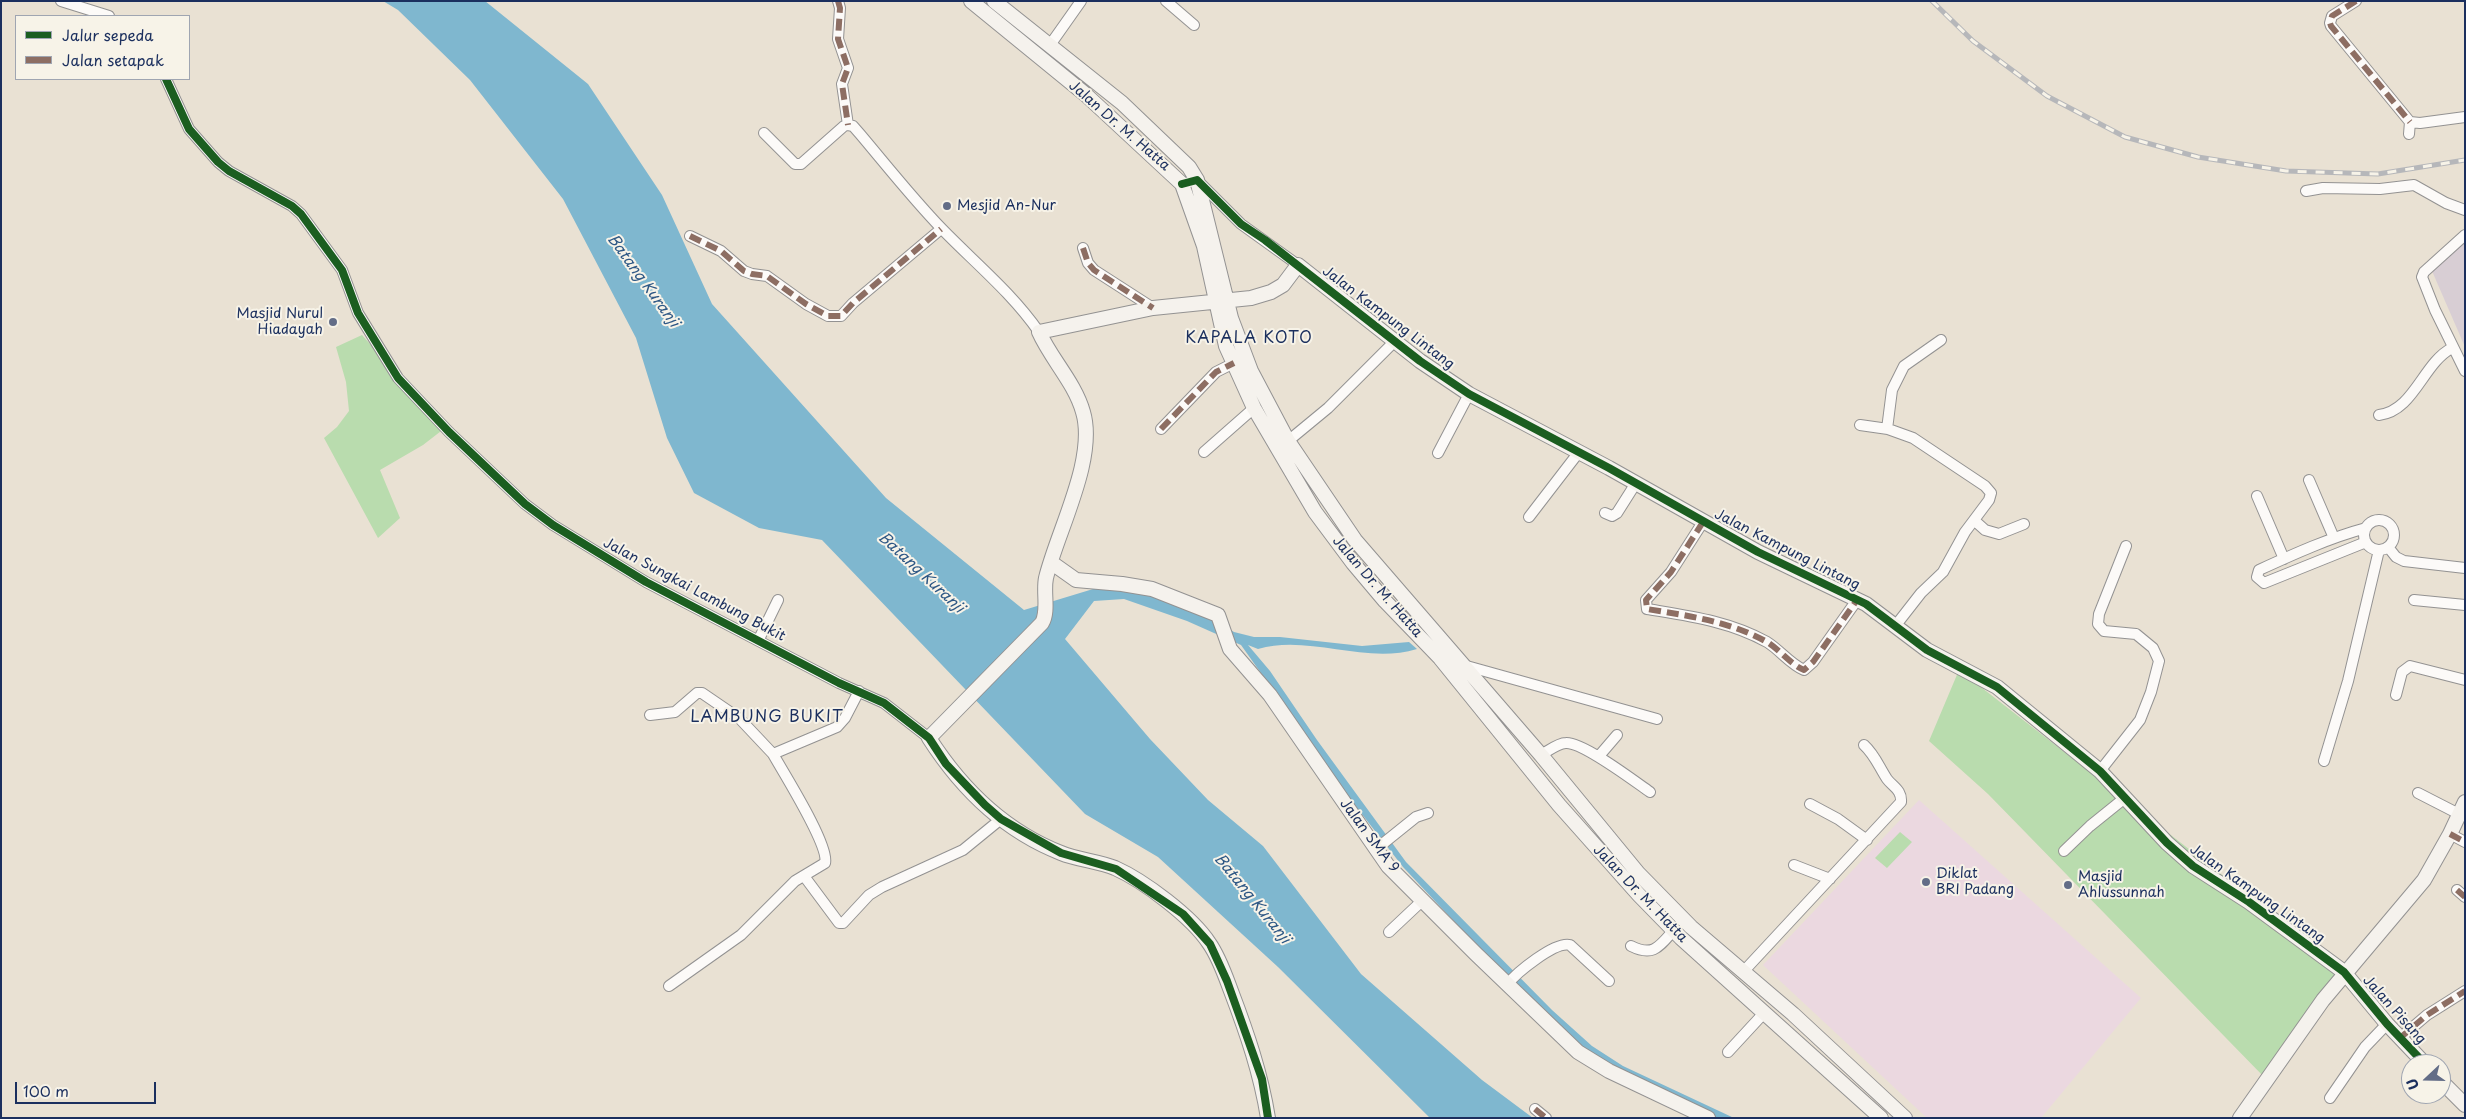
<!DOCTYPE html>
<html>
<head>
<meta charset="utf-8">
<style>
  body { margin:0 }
  #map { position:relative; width:2466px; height:1119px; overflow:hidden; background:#e9e1d3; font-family:"Playpen Sans",sans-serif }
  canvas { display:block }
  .frame { position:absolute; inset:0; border:2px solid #1b2f5e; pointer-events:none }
  .legend { position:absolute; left:15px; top:15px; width:175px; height:65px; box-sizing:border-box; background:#f7f3e8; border:1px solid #9fa5b1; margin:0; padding:6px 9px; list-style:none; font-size:15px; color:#1b2f5e }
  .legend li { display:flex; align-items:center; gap:10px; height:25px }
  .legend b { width:25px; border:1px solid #9fa5b1 }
  .north { position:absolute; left:2401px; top:1054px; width:50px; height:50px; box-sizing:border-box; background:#f7f3e8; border:1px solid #9fa5b1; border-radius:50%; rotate:249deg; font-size:14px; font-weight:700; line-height:20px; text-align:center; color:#1b2f5e }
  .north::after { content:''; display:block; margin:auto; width:18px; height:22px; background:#636d87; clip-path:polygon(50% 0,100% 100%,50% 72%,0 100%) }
  .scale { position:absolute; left:15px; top:1082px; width:141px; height:22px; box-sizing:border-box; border:2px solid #1b2f5e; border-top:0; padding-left:6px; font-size:15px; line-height:18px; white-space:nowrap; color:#1b2f5e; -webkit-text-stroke:4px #f7f3e8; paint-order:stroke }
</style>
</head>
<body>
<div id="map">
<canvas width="2466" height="1119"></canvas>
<div class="frame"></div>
<ul class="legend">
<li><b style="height:6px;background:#1b5e20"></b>Jalur sepeda</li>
<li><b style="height:6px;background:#8d6e63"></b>Jalan setapak</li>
</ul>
<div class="north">U</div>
<div class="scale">100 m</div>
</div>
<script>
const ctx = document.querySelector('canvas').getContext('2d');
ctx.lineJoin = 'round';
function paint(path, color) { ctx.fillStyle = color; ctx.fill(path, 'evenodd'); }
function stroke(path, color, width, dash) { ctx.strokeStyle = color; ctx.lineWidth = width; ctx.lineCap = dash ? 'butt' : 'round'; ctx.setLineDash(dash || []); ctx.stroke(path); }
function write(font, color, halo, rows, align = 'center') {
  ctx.font = font + ' "Playpen Sans",sans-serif'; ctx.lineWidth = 4; ctx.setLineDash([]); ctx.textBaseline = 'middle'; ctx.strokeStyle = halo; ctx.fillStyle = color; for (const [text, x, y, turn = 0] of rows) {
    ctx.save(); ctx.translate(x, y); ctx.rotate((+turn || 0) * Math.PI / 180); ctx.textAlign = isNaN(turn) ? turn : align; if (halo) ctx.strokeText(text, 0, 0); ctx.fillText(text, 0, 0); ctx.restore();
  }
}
const built = new Path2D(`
  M1919 800 2141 998 2041 1118H1927L1763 965Z`);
const industrial = new Path2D(`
  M2465 239V347L2432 271Z`);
const green = new Path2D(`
  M362 335 445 428 423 445 380 470 400 518 378 538 324 438 337 427 349 411 346 382 336 347Z
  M1959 670 2348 973 2266 1079 1988 794 1929 741Z
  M1900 832 1912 842 1887 868 1875 858Z`);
const water = new Path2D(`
  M383 1H485L588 84 662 195 712 304 886 498 1024 610 1103 586 1141 590 1218 622 1234 632 1254 637H1280L1362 646 1409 642 1417 649C1365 665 1309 634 1258 649L1248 645 1270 671 1317 740 1406 862 1552 1010 1592 1046 1623 1066 1734 1118H1716L1647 1086 1578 1047 1480 949 1403 867 1354 804 1241 645 1187 621 1124 599 1094 601 1065 639 1150 739 1208 800 1263 846 1361 974 1482 1080 1533 1118H1430L1278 967 1158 857 1085 814 822 540 759 528 694 493 667 438 636 338 563 199 470 80 398 10Z`);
const street = new Path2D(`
  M61 1 109 16
  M838 1 840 8 838 39 848 68 842 84 848 125
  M1166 1 1194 25
  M2356 1 2332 16 2330 23 2331 26 2410 122 2420 123 2465 117
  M1050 45 1081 1
  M166 79 189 129 218 162 229 171 292 206 301 214 342 270 358 313 398 378 449 432 525 504 553 525 646 582 839 683 884 703 929 738
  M848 125 853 126 860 134C887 166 913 199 942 229 975 263 1012 293 1039 332
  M764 133 795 164H801L844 126 848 125
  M2409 134 2410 122
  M1182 184 1197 180 1241 224 1298 265
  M2306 191 2323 188 2380 189 2414 185 2446 203 2465 210
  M2465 235 2424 272 2422 277 2435 310 2465 371
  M690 236 721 251 744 271 752 274 767 276 806 304 828 316H841L853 303 941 229
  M1083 248 1088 263 1094 270 1153 308
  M2379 415C2414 411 2423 363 2452 348
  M1860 425 1888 429 1913 438 1985 486 1991 493 1989 500 1965 532 1943 572 1921 593 1896 625
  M1161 429 1216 372 1234 363
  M1887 429 1892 390 1904 366 1941 340
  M1288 441 1328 408 1395 341
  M1204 452 1254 408
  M1438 453 1469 394
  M2309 480 2334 538
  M2257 496 2284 559
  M1605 513 1612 516 1617 513 1636 483
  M1529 517 1579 452
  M2364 535a15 15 0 1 1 30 0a15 15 0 1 1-30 0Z
  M1975 521 1985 530 1999 534 2024 524
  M1703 522 1671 572 1646 600 1647 609C1689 616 1729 621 1767 642 1780 650 1790 664 1804 670L1813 662 1857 600
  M2366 528C2329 538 2294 554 2259 570L2257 577 2264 583 2366 542
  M2388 547 2396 557 2404 561 2465 568
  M2414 600 2465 605
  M759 639 778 600
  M1463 665 1657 719
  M2396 695 2402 672 2410 666 2465 680
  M650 715 675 712 697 693H702L740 719 773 754 837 727 845 718 859 691
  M1541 755C1548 751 1558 743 1566 743 1583 742 1634 781 1650 792
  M1599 756 1617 735
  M2324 761 2348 681 2379 550
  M2100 771 2140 720 2151 692 2159 661 2153 648 2136 634 2104 631 2098 624 2099 614 2126 546
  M2418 793 2459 814
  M1810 804 1838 819 1867 840
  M2450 834 2465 842
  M1375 850 1416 817 1428 813
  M2064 851 2090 826 2126 797
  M1794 865 1830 879
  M804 876 839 923H843L869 895 882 887 963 850 1001 819
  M2457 890 2465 897
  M1389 932 1423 900
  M1631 946C1653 957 1659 947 1673 931
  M1743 972 1901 802C1902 790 1893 787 1887 779 1879 767 1875 755 1864 745
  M1508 984C1516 973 1555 941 1570 945L1609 981
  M669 986 741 935 795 881 825 863C830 846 783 772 773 754
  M2400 1038 2427 1015 2465 991
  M1728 1052 1764 1013
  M2330 1098 2365 1047 2387 1024
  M1535 1109 1546 1118`);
const secondary = new Path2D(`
  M971 1 1085 94 1182 184 1204 246 1226 346 1254 408 1315 512 1353 563 1385 601 1440 658 1559 805 1639 895 1681 938 1881 1118
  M994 1 1122 103 1189 167 1197 180 1231 318 1251 371 1288 441 1355 540 1541 755 1638 873 1691 927 1793 1014 1905 1118
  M1052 563 1076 580 1122 584 1152 589 1218 615 1230 649 1270 695 1388 866 1476 954 1578 1052 1609 1071 1708 1118
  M2441 1081 2465 1105
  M1268 1118C1261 1074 1247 1033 1231 991 1225 975 1219 957 1209 943 1192 917 1144 881 1115 868 1098 861 1078 860 1061 853 1005 831 961 788 929 738L1042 623C1049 611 1043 592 1046 578 1057 532 1097 459 1083 412 1075 383 1051 359 1039 332L1153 308 1251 298 1271 292 1283 285 1298 265 1420 361 1469 394 1609 468 1758 552 1866 604 1927 650 1997 687 2100 771 2167 843 2193 866 2249 902 2344 972 2387 1024 2425 1064
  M2240 1118 2323 1000 2424 880 2450 834 2465 802`);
const rail = new Path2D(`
  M1932 1 1973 41 2047 96 2125 137 2198 157 2286 171 2378 174 2465 160`);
const quiet = new Path2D(`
  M838 1 840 8 838 39 848 68 842 84 848 125
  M2356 1 2332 16 2330 23 2331 26 2410 122
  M690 236 721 251 744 271 752 274 767 276 806 304 828 316H841L853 303 941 229
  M1083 248 1088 263 1094 270 1153 308
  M1161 429 1216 372 1234 363
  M1703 522 1671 572 1646 600 1647 609C1689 616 1729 621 1767 642 1780 650 1790 664 1804 670L1813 662 1857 600
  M2450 834 2465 842
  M2457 890 2465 897
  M2400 1038 2427 1015 2465 991
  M1535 1109 1546 1118`);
const cycleway = new Path2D(`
  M166 79 189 129 218 162 229 171 292 206 301 214 342 270 358 313 398 378 449 432 525 504 553 525 646 582 839 683 884 703 929 738 946 764 985 805 1001 819 1061 853 1116 869 1183 914 1210 944 1227 981 1262 1079 1268 1118
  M1182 184 1197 180 1241 224 1265 240 1420 361 1469 394 1609 468 1758 552 1866 604 1927 650 1997 687 2100 771 2167 843 2193 866 2249 902 2344 972 2387 1024 2425 1064`);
const markers = [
  [947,206,5,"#636d87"],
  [333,322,5,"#636d87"],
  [1926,882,5,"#636d87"],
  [2068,885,5,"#636d87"]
];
const streetNames = [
  ["Jalan Dr. M. Hatta",1119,126,41],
  ["Jalan Kampung Lintang",1388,318,37],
  ["Jalan Kampung Lintang",1787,550,27],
  ["Jalan Dr. M. Hatta",1377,587,49],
  ["Jalan Sungkai Lambung Bukit",694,590,28],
  ["Jalan SMA 9",1369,836,53],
  ["Jalan Dr. M. Hatta",1640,894,46],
  ["Jalan Kampung Lintang",2257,894,35],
  ["Jalan Pisang",2394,1010,48]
];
const poiNames = [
  ["Mesjid An-Nur",957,206],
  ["Masjid Nurul",323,314,"right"],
  ["Hiadayah",323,330,"right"],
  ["Diklat",1936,874],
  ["BRI Padang",1936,890],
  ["Masjid",2078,877],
  ["Ahlussunnah",2078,893]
];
const waterNames = [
  ["Batang Kuranji",643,281,54],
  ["Batang Kuranji",921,573,43],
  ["Batang Kuranji",1252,899,51]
];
const quarterNames = [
  ["KAPALA KOTO",1249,339],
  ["LAMBUNG BUKIT",767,718]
];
paint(built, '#ebd8e0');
paint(industrial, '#d8ced4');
paint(green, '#b9dcae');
paint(water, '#7fb7cf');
stroke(street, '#939292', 12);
stroke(secondary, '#939292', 16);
stroke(street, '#fcfaf8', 10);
stroke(secondary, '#f5f2ed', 14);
stroke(rail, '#b6b7ba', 5);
stroke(rail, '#f7f3e8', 3, [9]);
stroke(quiet, '#8d6e63', 6, [12, 6]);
stroke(cycleway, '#1b5e20', 8);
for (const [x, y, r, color] of markers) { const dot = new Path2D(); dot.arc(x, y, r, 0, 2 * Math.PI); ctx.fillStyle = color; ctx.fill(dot); stroke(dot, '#f7f3e8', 2); }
write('14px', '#1b2f5e', '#f7f3e8', streetNames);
write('14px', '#1b2f5e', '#f7f3e8', poiNames, 'left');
write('italic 15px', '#2e5885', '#f7f3e8', waterNames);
ctx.letterSpacing = '1px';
write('16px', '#1b2f5e', '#f7f3e8', quarterNames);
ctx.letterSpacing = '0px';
</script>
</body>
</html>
